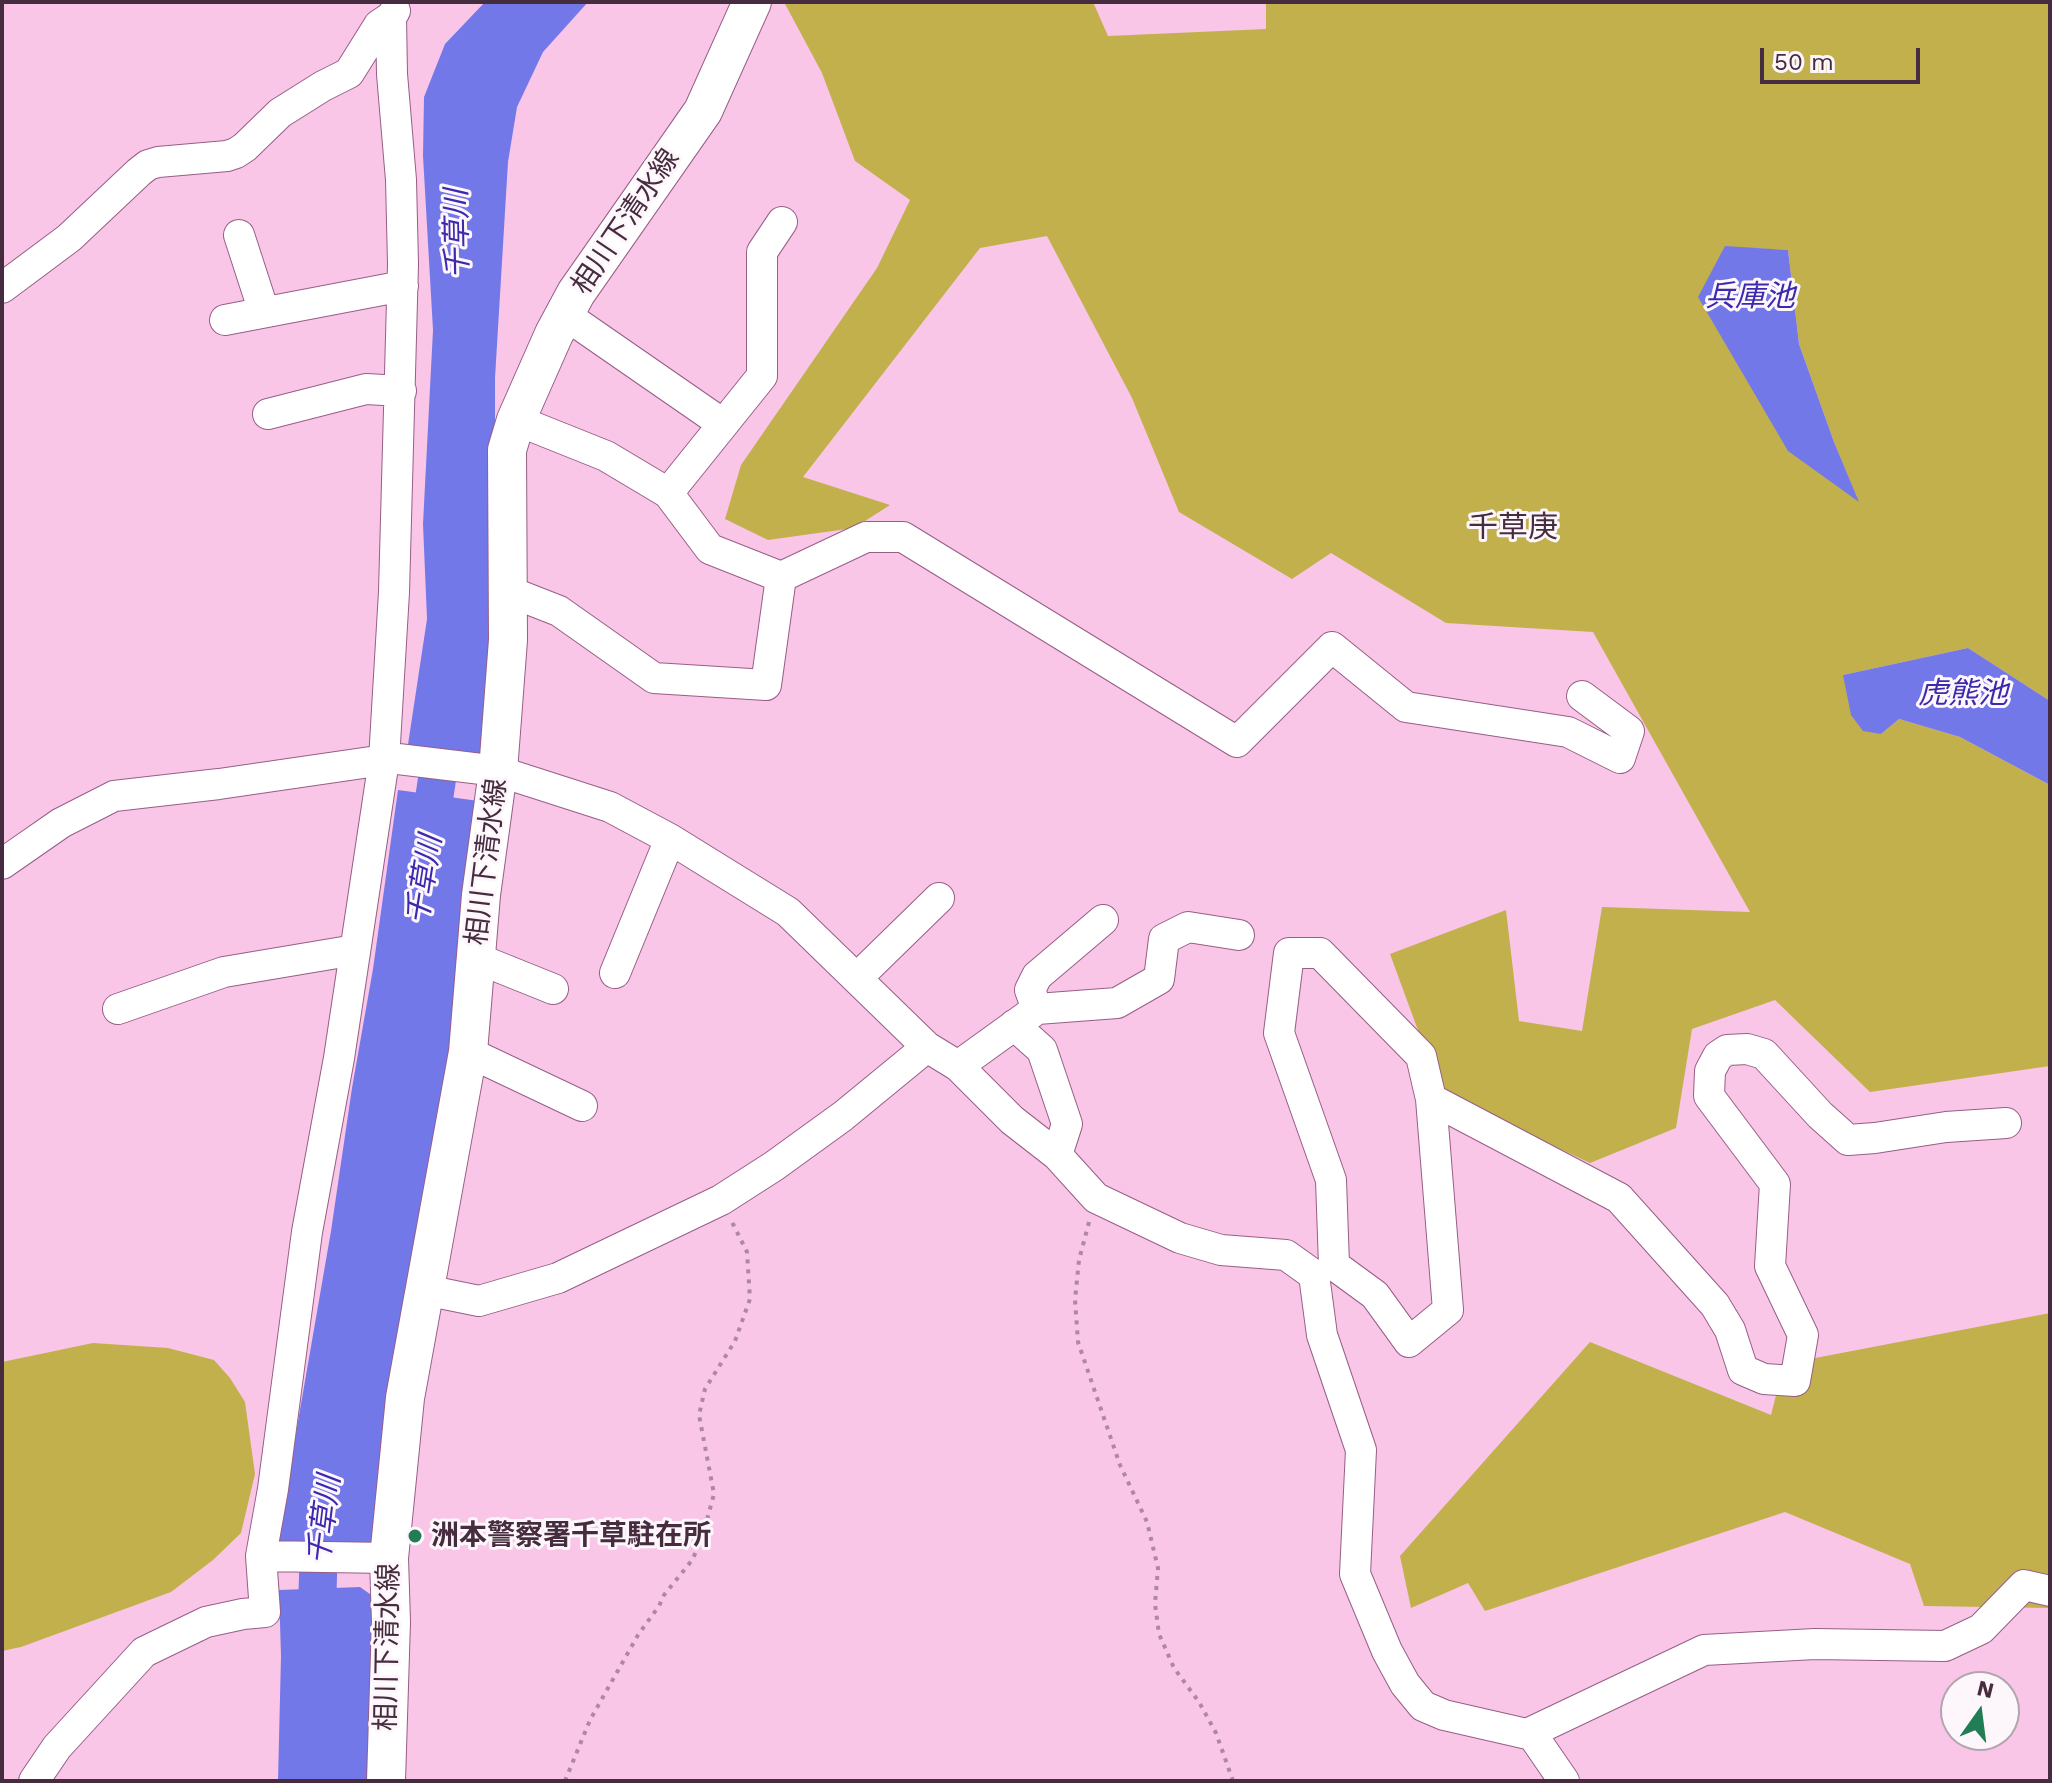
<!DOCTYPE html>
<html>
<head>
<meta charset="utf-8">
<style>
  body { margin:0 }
  #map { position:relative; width:2052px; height:1783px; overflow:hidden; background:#f9c6e8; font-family:"Work Sans",sans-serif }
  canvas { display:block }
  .frame { position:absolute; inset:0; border:4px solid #452c3e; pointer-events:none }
  .north { position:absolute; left:1940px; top:1671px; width:80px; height:80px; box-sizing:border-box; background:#fdf6fb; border:2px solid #b3a5af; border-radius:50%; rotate:14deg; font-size:22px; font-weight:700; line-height:32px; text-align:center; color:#452c3e }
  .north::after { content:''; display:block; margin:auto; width:28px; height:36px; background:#217d53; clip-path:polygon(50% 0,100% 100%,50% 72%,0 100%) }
  .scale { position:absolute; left:1760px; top:48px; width:160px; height:36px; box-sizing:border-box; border:4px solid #452c3e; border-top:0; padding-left:10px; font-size:24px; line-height:28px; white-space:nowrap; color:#452c3e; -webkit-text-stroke:6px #fdf6fb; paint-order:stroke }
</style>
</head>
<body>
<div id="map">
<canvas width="2052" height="1783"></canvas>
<div class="frame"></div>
<div class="north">N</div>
<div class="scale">50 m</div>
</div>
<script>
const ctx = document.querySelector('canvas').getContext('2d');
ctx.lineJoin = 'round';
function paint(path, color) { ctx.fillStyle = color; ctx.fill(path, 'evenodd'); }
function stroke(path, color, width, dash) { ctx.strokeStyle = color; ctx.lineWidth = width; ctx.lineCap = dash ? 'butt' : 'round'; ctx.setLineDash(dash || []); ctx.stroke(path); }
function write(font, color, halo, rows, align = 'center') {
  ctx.font = font + ' "Work Sans","Noto Sans JP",sans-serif'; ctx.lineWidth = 6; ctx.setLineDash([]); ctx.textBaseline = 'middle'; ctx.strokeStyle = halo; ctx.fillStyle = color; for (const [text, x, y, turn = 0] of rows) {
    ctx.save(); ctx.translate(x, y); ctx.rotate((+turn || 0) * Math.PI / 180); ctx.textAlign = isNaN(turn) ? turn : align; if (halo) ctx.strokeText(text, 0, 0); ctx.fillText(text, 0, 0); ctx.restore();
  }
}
const green = new Path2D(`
  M784 2H1093L1108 36 1266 29V2H2050V701L1968 648 1843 675 1881 734 1899 719 1960 737 2050 785V1066L1870 1092 1775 1000 1692 1029 1676 1128 1590 1163 1441 1093 1390 954 1506 910 1519 1021 1582 1031 1602 907 1750 912 1593 632 1446 623 1331 553 1292 579 1179 512 1132 398 1047 236 980 248 803 477 890 505 854 528 768 540 725 519 741 465 877 268 910 200 855 161 822 73ZM1725 247 1788 250 1799 344 1834 442 1858 501Z
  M2050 1313V1608L1924 1606 1910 1564 1785 1512 1485 1611 1468 1583 1411 1608 1400 1556 1590 1342 1771 1415 1784 1364Z
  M93 1343 168 1348 214 1360 230 1378 245 1402 255 1474 241 1533 213 1560 171 1592 21 1647 2 1651V1362Z`);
const water = new Path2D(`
  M485 2H588L543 52 517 107 508 162 495 378V509L490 748 475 760 407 751 427 619 423 524 433 330 423 156 424 97 445 44Z
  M1725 246 1788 250 1799 344 1834 442 1859 502 1788 451 1698 297Z
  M1968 648 2050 701V785L1960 737 1899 719 1881 734 1863 731 1851 715 1843 675Z
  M398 790 486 802 460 1027 378 1537 368 1547 285 1548 275 1536 283 1508 331 1231 352 1088 373 969Z
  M360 1587 377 1599 371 1781H278L281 1656 279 1590Z`);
const river = new Path2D(`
  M427 847 437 779 448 731
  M316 1639 319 1546 324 1521`);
const path = new Path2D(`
  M1089 1222 1079 1260 1075 1300 1078 1342 1120 1465 1147 1522 1158 1568 1155 1604 1159 1634 1174 1668 1199 1702 1216 1733 1233 1781
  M565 1781 590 1720 638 1635 659 1606 664 1595 693 1559 705 1527 714 1494 699 1415 705 1389 735 1341 750 1299 747 1252 731 1220`);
const minor = new Path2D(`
  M239 235 264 312
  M2 288 69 238 139 172 148 165 158 162 227 156 236 153 245 147 280 113 323 86 349 73 379 25 391 17 395 11
  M564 314 723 424
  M225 320 403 286
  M268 414 366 389 401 391
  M516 420 606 456 668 493 710 549 781 577 866 537H903L1237 742 1332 647 1406 707 1568 732 1620 758 1629 731 1582 696
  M668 493 762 376V252L782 222
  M508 591 559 611 654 678 766 685 781 577
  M2 864 61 823 114 796 219 784 384 760 398 759 498 771 610 807 670 839 788 912 927 1047 958 1066 1012 1120 1057 1155 1096 1198 1180 1238 1221 1250 1286 1255 1314 1275 1322 1335 1361 1450 1355 1574 1387 1651 1405 1684 1423 1706 1444 1715 1527 1734 1704 1650 1815 1644 1945 1646 1981 1629 2024 1585 2050 1591
  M1289 953H1320L1421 1056 1431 1099 1448 1310 1409 1342 1375 1295 1334 1265 1331 1180 1279 1033Z
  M476 958 553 989
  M615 973 670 839
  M857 978 939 898
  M118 1009 224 972 355 950
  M1037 1009 1030 990 1037 976 1103 920
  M1014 1025 1042 1050 1067 1124 1057 1155
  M468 1052 582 1106
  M958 1066 1037 1009 1117 1003 1159 979 1164 939 1188 927 1239 935
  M1431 1099 1619 1198 1715 1305 1730 1330 1743 1370 1764 1379 1795 1381 1803 1335 1770 1266 1775 1184 1709 1096 1710 1071 1718 1056 1727 1050 1747 1049 1764 1054 1820 1115 1848 1140 1875 1138 1946 1127 2006 1123
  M425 1290 479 1301 558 1278 721 1200 774 1166 843 1116 927 1047
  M261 1556 389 1558
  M1531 1733 1564 1781
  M34 1781 57 1747 144 1652 206 1622 243 1614 265 1612 261 1556 273 1489 307 1232 339 1058 384 760 394 592 403 264 401 180 392 74 391 17`);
const major = new Path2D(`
  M386 1781 391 1622 389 1558 405 1398 468 1052 481 895 498 771 508 640 507 450 516 420 554 334 576 293 703 111 752 2`);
const markers = [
  [415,1536,8,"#217d53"]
];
const streetNames = [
  ["相川下清水線",626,222,-56],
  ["相川下清水線",487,862,-83],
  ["相川下清水線",388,1647,-89]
];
const poiNames = [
  ["洲本警察署千草駐在所",431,1536]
];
const waterNames = [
  ["千草川",458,234,-91],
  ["兵庫池",1750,297],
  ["虎熊池",1963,694],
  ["千草川",425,880,-81],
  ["千草川",325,1520,-83]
];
const neighbourhoodNames = [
  ["千草庚",1513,528]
];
paint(green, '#c2b04d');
paint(water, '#7378e9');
stroke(river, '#7378e9', 38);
stroke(minor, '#975e86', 32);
stroke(major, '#975e86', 40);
stroke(path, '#af87a2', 4, [4, 6]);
stroke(minor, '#fff', 30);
stroke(major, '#fff', 38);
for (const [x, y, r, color] of markers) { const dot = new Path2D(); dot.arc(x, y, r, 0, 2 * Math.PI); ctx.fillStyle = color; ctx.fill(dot); stroke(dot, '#fdf6fb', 3); }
write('28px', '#452c3e', '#fdf6fb', streetNames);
write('bold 28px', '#452c3e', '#fdf6fb', poiNames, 'left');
write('italic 30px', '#3b2aae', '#fdf6fb', waterNames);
write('30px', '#452c3e', '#fdf6fb', neighbourhoodNames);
</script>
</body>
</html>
